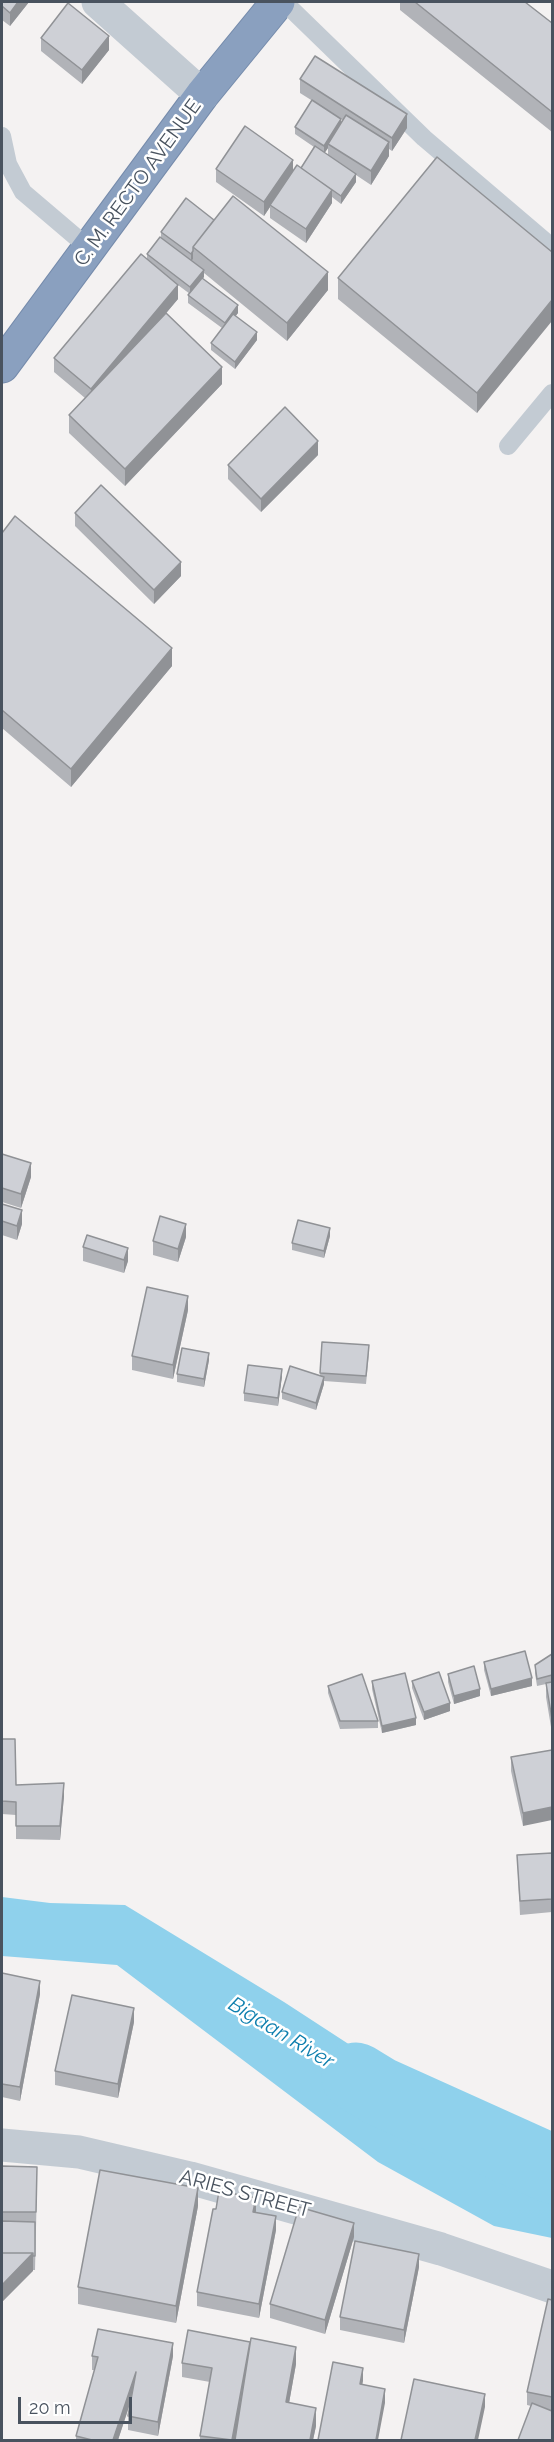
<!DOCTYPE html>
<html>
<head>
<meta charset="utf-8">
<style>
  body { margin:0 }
  #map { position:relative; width:554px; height:2442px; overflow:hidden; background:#f4f2f2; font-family:Raleway,sans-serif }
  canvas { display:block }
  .frame { position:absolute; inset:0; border:3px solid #49535f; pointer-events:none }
  .scale { position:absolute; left:18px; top:2397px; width:114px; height:27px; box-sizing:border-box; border:3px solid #49535f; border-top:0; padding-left:8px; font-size:18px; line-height:21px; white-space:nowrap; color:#49535f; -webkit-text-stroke:4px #fff; paint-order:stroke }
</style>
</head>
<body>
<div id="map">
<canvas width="554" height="2442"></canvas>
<div class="frame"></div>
<div class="scale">20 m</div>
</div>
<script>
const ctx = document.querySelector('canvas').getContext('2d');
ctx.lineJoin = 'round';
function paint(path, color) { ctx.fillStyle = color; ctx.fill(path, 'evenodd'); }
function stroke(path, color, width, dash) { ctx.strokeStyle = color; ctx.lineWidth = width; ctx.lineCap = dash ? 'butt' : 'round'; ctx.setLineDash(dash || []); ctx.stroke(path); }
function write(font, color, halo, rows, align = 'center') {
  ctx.font = font + ' Raleway,sans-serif'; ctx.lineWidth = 5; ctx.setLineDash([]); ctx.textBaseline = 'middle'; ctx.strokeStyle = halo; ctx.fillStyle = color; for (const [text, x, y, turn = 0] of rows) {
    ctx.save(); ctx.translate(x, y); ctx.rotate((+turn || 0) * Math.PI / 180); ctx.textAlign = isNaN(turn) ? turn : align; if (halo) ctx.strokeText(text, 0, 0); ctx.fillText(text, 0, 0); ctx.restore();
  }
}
const water = new Path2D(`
  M2 1897 50 1903 125 1905 284 2002 390 2071 503 2175 552 2182V2238L494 2226 378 2162 117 1965 2 1956Z`);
const river = new Path2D(`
  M356 2077 379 2091 552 2169`);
const lane = new Path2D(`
  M284 2 424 138 552 247
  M2 136 8 164 23 192 90 249
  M508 446 552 393`);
const street = new Path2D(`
  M98 2 202 95
  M2 2145 79 2152 190 2178 441 2249 552 2287`);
const highway = new Path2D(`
  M2 366 202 95 278 2`);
const wall = new Path2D(`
  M2 2H29L10 26 2 20Z
  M400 2H525L552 23V132L400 10Z
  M41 38 109 50 82 84 41 51Z
  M300 79 407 128 392 151 389 149V156L371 185 356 175V182L341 204 332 197V203L306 243 270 218V207L264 216 216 182V169L293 171 301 168 314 147 295 134V127L341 123 343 120 300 93ZM328 148V155L324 153Z
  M214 220 328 290 287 341 204 273V277L202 279 238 313 235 316 257 340 235 369 211 350V343L222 328 188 303V295L190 294 178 285V299L166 313 222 384 125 486 69 433V415L85 398 54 372V358L147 258V254L161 237V232Z
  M552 252 477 413 338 299V278Z
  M318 455 261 512 228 479V465Z
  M75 513 181 576 154 604 75 526Z
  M2 533 172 666 71 787 2 728Z
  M2 1154 31 1177 21 1208 2 1202Z
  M2 1204 22 1224 17 1240 2 1235Z
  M330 1236 324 1258 292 1250V1243Z
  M186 1237 178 1262 153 1255V1241Z
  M83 1247 128 1261 124 1273 83 1261Z
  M188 1310 173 1379 132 1370V1356Z
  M322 1342 369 1353 366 1384 324 1381V1384L316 1410 282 1399V1392L320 1376Z
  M209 1360 204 1387 177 1382V1374Z
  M282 1376 278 1406 244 1401V1393Z
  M552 1654V1733L546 1697V1684L537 1686 535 1673V1665Z
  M484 1662 532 1686 491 1696 484 1670Z
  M448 1674 480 1696 454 1704 448 1682Z
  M372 1681 416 1725 382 1733 372 1689Z
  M412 1681 450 1711 424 1720 412 1688Z
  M328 1686 378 1721V1728L340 1729 328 1693Z
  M2 1739 16 1785 64 1796 60 1840 16 1839V1815L2 1814Z
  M552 1750 523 1826 511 1771V1757Z
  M552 1853V1912L520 1915 517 1855Z
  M2 1973 40 1994 20 2101 2 2097Z
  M134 2022 118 2098 55 2085V2071Z
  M2 2166 37 2185 35 2270H33L2 2302Z
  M198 2206 176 2323 78 2304V2287Z
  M256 2212 276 2230 259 2318 197 2306V2292Z
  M354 2237 325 2334 270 2318V2304Z
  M419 2267 404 2343 340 2330V2317Z
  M552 2300V2411L527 2405V2392Z
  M92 2356H173L158 2436 128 2430V2416L131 2401 118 2440H76V2436L95 2370H92Z
  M182 2363 296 2364 289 2403 316 2426 313 2440H200V2436L210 2382 182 2377Z`);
const shadedWall = new Path2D(`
  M18 2H29L10 26V13Z
  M109 36V50L82 84V70Z
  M407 114V128L392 151V138Z
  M341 119V126L328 144V148L324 154V146Z
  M389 142V156L371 185V171Z
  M293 160V173L270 205V207L264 216V202Z
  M356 174V182L341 204V196Z
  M332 190V203L306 243V229Z
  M193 251V259L191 261V254Z
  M204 270V277L190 294V287Z
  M328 272V290L287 341V323Z
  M178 285V299L91 403V389Z
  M552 300V321L477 413V393Z
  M238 305V313L225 330V323Z
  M257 332V340L235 369V362Z
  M222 367V384L125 486V469Z
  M318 441V455L261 512V499Z
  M181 562V576L154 604V590Z
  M172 648V666L71 787V769Z
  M31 1163V1177L21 1208V1194Z
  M22 1210V1224L17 1240V1226Z
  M186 1224V1237L178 1262V1249Z
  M330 1228V1236L324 1258V1251Z
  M128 1248V1261L124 1273V1260Z
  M188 1296V1310L173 1379V1365Z
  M209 1353V1360L204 1387V1379Z
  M282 1369V1376L278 1406V1398Z
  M324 1377V1384L316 1410V1403Z
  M532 1678V1686L491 1696V1689Z
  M480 1689V1696L454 1704V1696Z
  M450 1703V1711L424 1720V1712Z
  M416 1718V1725L382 1733V1726Z
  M64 1783V1796L60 1840V1826Z
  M552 1807V1820L523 1826V1813Z
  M40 1981V1994L20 2101V2087Z
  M134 2008V2022L118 2098V2084Z
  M198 2188V2206L176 2323V2306Z
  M256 2198V2211L253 2226V2212Z
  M276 2216V2230L259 2318V2304Z
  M354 2223V2237L325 2334V2320Z
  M33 2253V2271L2 2302V2285Z
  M419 2254V2267L404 2343V2330Z
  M251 2342 235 2440H232Z
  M173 2343V2356L158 2436V2422Z
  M296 2347V2364L286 2420V2402Z
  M363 2368V2381L360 2398V2384Z
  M136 2372V2385L118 2440H113Z
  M385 2389V2403L378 2440H376Z
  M485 2394V2407L478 2440H475Z
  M316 2408V2426L313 2440H310Z`);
const building = new Path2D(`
  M2 2H18L10 13 2 6Z
  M415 2H525L552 23V112Z
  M68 3 109 36 82 70 41 38Z
  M315 56 407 114 392 138 300 79Z
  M312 100 341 119 324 146 295 127Z
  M346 115 389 142 371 171 328 144Z
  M245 126 293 160 264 202 216 169Z
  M315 146 356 174 341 196 301 168Z
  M437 157 552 252V300L477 393 338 278Z
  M297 165 332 190 306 229 270 205Z
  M233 196 328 272 287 323 193 247Z
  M186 198 214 220 193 247V251L191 254 161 232Z
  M160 237 204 270 190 287 147 254Z
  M141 254 178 285 91 389 54 358Z
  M202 278 238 305 225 323 188 295Z
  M166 313 222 367 125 469 69 415Z
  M233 314 257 332 235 362 211 343Z
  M285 407 318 441 261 499 228 465Z
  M101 485 181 562 154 590 75 513Z
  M15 516 172 648 71 769 2 710V533Z
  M2 1154 31 1163 21 1194 2 1188Z
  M2 1204 22 1210 17 1226 2 1221Z
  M160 1216 186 1224 178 1249 153 1241Z
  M298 1220 330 1228 324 1251 292 1243Z
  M87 1235 128 1248 124 1260 83 1247Z
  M147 1287 188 1296 173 1365 132 1356Z
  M322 1342 369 1345 366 1376 320 1373Z
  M182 1348 209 1353 204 1379 177 1374Z
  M248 1365 282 1369 278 1398 244 1393Z
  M290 1366 324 1377 316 1403 282 1392Z
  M525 1651 532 1678 491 1689 484 1662Z
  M552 1654V1675L537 1679 535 1665Z
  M474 1666 480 1689 454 1696 448 1674Z
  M439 1672 450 1703 424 1712 412 1681Z
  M405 1673 416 1718 382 1726 372 1681Z
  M362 1674 378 1721H340L328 1686Z
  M552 1682V1719L546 1683Z
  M2 1739H15L16 1785 64 1783 60 1826H16V1802L2 1801Z
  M552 1750V1807L523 1813 511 1757Z
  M552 1853V1899L520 1901 517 1855Z
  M2 1973 40 1981 20 2087 2 2084Z
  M72 1995 134 2008 118 2084 55 2071Z
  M2 2166 37 2167 36 2212H2Z
  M100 2170 198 2188 176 2306 78 2287Z
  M219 2191 256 2198 253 2212 276 2216 259 2304 197 2292 213 2209H216Z
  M299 2207 354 2223 325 2320 270 2304Z
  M2 2221 35 2222V2256H33V2253H2Z
  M355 2241 419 2254 404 2330 340 2317Z
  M2 2253H33L2 2285Z
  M548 2299 552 2300V2397L527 2392Z
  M98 2329 173 2343 158 2422 128 2416 136 2372 113 2440H92L76 2436 98 2357 92 2356Z
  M188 2330 250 2342 232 2440 200 2436 212 2368 182 2363Z
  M251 2338 296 2347 286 2402 316 2408 310 2440H235Z
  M333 2362 363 2368 360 2384 385 2389 376 2440H318Z
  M414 2379 485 2394 475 2440H401Z
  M532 2403 552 2411V2440H518Z`);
const streetNames = [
  ["C. M. RECTO AVENUE",138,183,-54],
  ["ARIES STREET",245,2194,15]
];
const waterNames = [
  ["Bigaan River",281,2033,31]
];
paint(water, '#8fd1ec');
stroke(river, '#8fd1ec', 69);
stroke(highway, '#758bab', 35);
stroke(lane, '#c3cbd3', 18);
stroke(street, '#c3cbd3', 33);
stroke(highway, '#8aa0bf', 33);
paint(wall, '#b1b3b8');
paint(shadedWall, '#909296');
paint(building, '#ced0d6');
stroke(building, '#909296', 1.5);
write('20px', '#49535f', '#fff', streetNames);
write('italic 21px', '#0e7fae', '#fff', waterNames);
</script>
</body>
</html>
